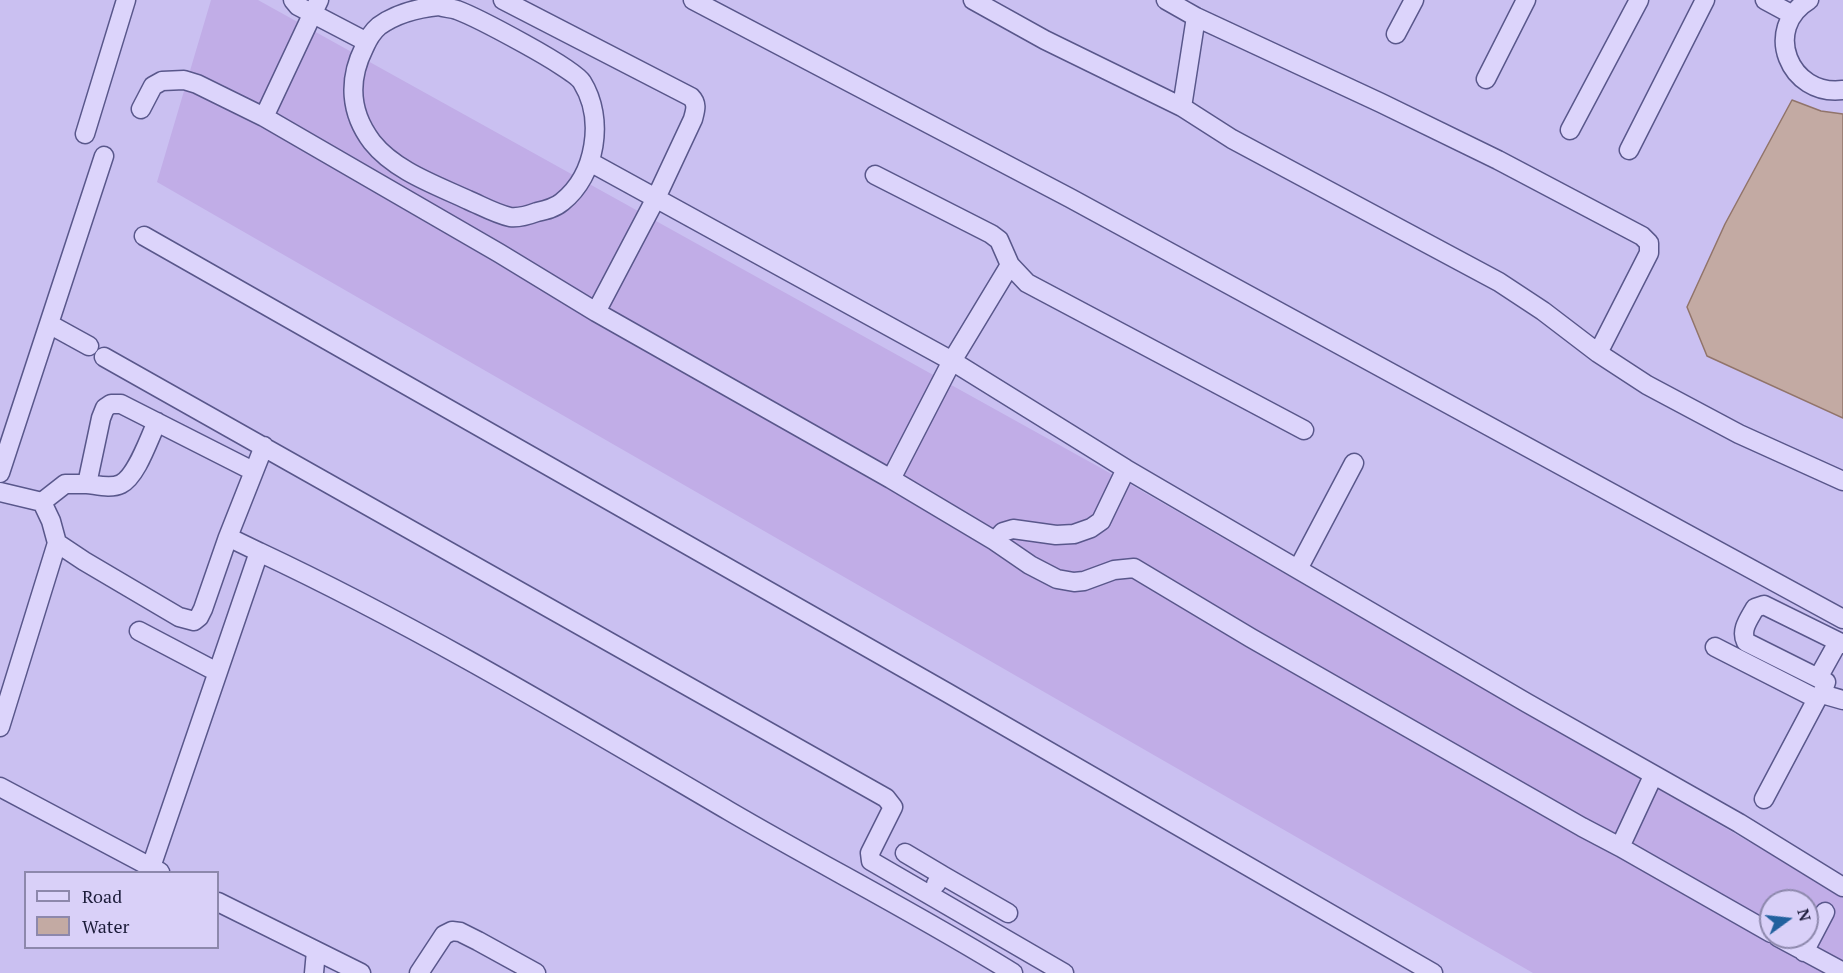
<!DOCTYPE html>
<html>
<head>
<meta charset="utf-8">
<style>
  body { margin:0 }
  #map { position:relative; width:1843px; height:973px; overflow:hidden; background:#cac0f1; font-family:"PT Serif",serif }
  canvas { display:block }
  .legend { position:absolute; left:24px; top:871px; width:195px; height:78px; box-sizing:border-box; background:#d9d0f8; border:2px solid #8d88ac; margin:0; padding:8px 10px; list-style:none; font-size:18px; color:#1c1c3a }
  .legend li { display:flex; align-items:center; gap:12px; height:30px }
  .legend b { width:30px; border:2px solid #8d88ac }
  .north { position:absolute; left:1759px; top:889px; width:60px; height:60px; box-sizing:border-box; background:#d9d0f8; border:2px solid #8d88ac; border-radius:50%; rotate:75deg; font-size:16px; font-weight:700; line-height:24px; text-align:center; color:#1c1c3a }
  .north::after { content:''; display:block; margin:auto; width:21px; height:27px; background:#22619e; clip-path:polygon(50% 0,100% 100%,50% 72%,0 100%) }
</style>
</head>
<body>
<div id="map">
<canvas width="1843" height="973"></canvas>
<ul class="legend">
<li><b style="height:8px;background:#dcd4fb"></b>Road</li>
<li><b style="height:16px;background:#c3aaa3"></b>Water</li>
</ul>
<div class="north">N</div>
</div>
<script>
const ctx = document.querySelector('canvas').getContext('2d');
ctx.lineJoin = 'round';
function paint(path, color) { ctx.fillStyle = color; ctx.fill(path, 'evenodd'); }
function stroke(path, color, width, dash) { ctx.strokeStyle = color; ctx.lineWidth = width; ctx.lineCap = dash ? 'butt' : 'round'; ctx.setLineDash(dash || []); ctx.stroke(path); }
const farmland = new Path2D(`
  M211 0H258L1126 482 1843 896V973H1533L157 182ZM1771 901H1807V937H1771Z`);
const water = new Path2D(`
  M1792 100 1821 111 1843 114V418L1707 356 1687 307 1725 224Z`);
const minor = new Path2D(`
  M293 0 298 6 367 42
  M503 0 691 97C698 104 695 111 693 119L656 198 596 312
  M693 0 1070 198 1843 619
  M973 0 1045 40 1182 107 1232 139 1499 282 1543 311 1598 353 1647 385 1739 434 1843 481
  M1166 0 1196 17 1381 103 1498 160 1642 236 1649 243V253L1598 353
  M1765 0 1791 14
  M1809 0C1762 28 1789 97 1843 90
  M439 6C445 8 451 8 457 10 476 17 574 68 582 82 605 119 596 175 562 202 555 208 546 210 537 212 529 215 519 218 510 217 496 214 482 206 468 200 436 185 395 171 372 142 350 113 348 80 364 48 367 41 373 31 379 26 397 13 418 8 439 6Z
  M1396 34 1414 0
  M1486 79 1526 0
  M1182 107 1196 17
  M141 109 153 86 162 81 184 80 197 84 264 117 499 253 596 312 891 479 995 541 1030 565 1057 579 1074 582 1084 581 1114 570 1134 568 1251 638 1582 827 1620 847 1771 933
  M264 117 319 0
  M1570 130 1639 0
  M85 134 126 0
  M1629 150 1705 0
  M590 162 952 361 1126 469 1527 703 1739 823 1843 887
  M875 175 991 234 999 240 1010 265
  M144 236 946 692 1433 973
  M49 324 89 346
  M104 357 886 798 893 807 870 853 871 861 1064 973
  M0 473 104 156
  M891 479 952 361 1010 265 1027 283 1304 430
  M87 484C97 485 111 489 121 484 137 476 149 438 157 422
  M0 492 42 502 65 484H87L101 418 105 408 111 404H121L253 471
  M228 537 259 552
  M995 541 1003 532 1013 529 1056 535 1074 534 1091 528 1101 521 1126 469
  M57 543 84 561 179 617 194 621 199 617 203 609 228 537 264 446
  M1298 569 1354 463
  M139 631 217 672
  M1715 647 1817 699
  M1818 678 1838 642
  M1822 694 1826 682 1746 642C1740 630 1749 619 1755 608L1764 605 1843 644
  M0 727 57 543 51 521 42 502
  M0 787 160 872
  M1764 799 1817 699 1822 694 1843 700
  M1620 847 1653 776
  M905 853 942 875 936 884
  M151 867 259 552C421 628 575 721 729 811 823 866 920 915 1013 973
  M942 875 1008 913
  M218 902 361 973
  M1778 937 1843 972
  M1804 952 1825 912
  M314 973 316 951
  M419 973 444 935 452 931 460 932 478 941 536 973`);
paint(farmland, '#c1ade7');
paint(water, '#c3aaa3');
stroke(water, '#91746a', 1.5);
stroke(minor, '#59578b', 21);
stroke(minor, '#dcd4fb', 18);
</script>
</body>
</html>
